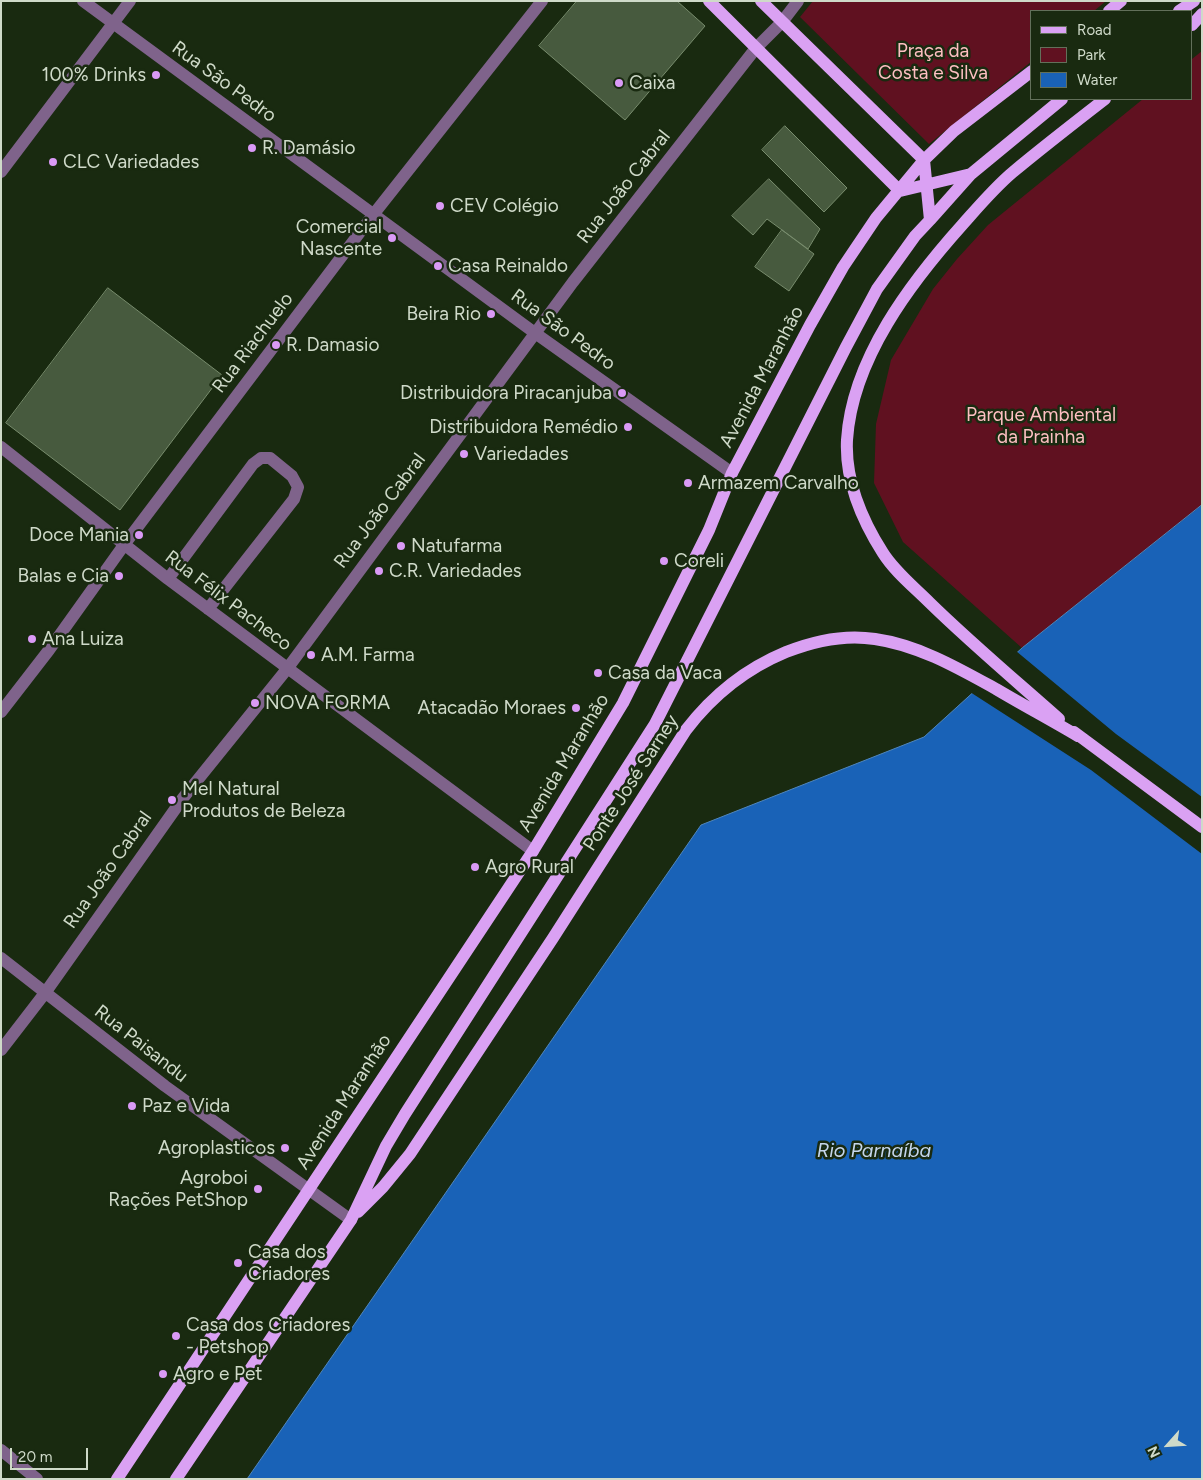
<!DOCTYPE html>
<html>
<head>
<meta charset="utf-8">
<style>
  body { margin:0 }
  #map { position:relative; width:1203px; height:1480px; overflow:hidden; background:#192a10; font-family:Figtree,sans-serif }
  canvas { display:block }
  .frame { position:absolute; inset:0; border:2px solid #cfdac9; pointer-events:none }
  .legend { position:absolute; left:1030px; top:10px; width:162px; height:90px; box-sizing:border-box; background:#192a10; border:1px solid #62705a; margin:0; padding:6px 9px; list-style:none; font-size:15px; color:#cfdac9 }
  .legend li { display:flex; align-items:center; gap:10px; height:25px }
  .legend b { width:25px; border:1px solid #62705a }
  .north { position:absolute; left:1143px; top:1420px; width:50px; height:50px; -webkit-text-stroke:4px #192a10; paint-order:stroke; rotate:244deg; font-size:14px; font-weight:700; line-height:20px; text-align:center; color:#cfdac9 }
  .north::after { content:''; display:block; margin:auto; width:18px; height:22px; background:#cfdac9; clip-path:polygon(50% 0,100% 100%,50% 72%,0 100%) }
  .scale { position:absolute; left:10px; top:1448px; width:78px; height:22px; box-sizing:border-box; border:2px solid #cfdac9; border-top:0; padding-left:6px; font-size:15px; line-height:18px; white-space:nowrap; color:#cfdac9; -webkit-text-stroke:4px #192a10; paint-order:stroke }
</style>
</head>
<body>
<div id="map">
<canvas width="1203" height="1480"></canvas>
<div class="frame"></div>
<ul class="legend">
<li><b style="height:6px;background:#daa1f3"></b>Road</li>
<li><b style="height:14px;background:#601120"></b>Park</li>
<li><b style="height:14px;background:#1962b7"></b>Water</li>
</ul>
<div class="north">N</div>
<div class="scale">20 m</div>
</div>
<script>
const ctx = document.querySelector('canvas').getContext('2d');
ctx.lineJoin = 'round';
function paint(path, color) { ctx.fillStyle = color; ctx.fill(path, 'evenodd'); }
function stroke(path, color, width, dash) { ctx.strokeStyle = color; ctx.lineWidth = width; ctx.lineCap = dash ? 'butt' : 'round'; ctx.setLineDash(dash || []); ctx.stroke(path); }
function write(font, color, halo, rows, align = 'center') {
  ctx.font = font + ' Figtree,sans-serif'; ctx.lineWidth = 5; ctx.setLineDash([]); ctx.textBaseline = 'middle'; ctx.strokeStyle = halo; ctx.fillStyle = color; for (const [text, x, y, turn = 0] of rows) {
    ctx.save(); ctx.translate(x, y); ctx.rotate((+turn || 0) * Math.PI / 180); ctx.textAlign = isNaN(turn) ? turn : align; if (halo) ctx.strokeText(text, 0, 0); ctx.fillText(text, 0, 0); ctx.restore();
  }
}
const green = new Path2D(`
  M813 1H1106L1094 11H1032V61L929 144 800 17Z
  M1202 51V505L1022 648 903 542 874 483 876 424 891 360 933 289 957 259 988 225 1143 99H1192V59Z`);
const water = new Path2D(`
  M1202 505V1479H247L701 825 924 737 1022 648Z`);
const pier = new Path2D(`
  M1016 651 1116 734 1202 797V854L1091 770 970 692Z`);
const building = new Path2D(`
  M577 1H677L705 26 625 120 539 46Z
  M785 126 847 188 824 212 762 150Z
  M769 179 820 229 808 249 767 219 753 235 732 216Z
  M782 230 814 254 789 291 755 267Z
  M108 288 222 375 120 510 6 423Z`);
const minor = new Path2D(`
  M83 1 535 333 732 473
  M1 172 130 1
  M1 447 168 579 533 851
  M168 579 253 464 261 458H270L292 476 298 487 294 499 208 609
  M1 712 49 650 124 545 373 215 542 1
  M1 958 165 1086 351 1220
  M1 1050 45 993 183 798 287 669 573 282 756 48 782 22 798 1
  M1 1450 37 1479`);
const major = new Path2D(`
  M709 1 900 191 971 174
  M761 1 924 160 930 220
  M1109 11 1121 1
  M1179 11 1194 1
  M1192 25 1202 14
  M1059 719C1015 680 971 643 930 603 914 587 895 572 883 553 862 520 845 480 847 440 852 359 911 282 963 224 979 206 995 187 1013 172 1043 147 1074 123 1105 99
  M1074 732 1202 827
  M358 1212 383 1187 410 1154 553 938 686 730C712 696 745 669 786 652 814 641 844 634 875 639 918 645 958 668 996 689 1023 705 1051 720 1078 736
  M117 1479 533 851 623 703 709 530 732 473 810 325 843 267 876 218 924 160 954 131 1032 71
  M176 1479 351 1220 386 1146 405 1114 655 724 846 347 877 289 915 236 930 220 971 174 1062 99`);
const markers = [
  [156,75,5,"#da9af6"],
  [619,83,5,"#da9af6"],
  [252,148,5,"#da9af6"],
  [53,162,5,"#da9af6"],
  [440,206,5,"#da9af6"],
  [392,238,5,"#da9af6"],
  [438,266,5,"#da9af6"],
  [491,314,5,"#da9af6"],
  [276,345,5,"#da9af6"],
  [622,393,5,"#da9af6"],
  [628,427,5,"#da9af6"],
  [464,454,5,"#da9af6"],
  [688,483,5,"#da9af6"],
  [139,535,5,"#da9af6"],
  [401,546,5,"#da9af6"],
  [664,561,5,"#da9af6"],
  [379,571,5,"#da9af6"],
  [119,576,5,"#da9af6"],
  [32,639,5,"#da9af6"],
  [311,655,5,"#da9af6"],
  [598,673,5,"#da9af6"],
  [255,703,5,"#da9af6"],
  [576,708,5,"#da9af6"],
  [172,800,5,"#da9af6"],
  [475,867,5,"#da9af6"],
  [132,1106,5,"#da9af6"],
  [285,1148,5,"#da9af6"],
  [258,1189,5,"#da9af6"],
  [238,1263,5,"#da9af6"],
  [176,1336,5,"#da9af6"],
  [163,1374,5,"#da9af6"]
];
const parkNames = [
  ["Praça da",933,51],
  ["Costa e Silva",933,73],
  ["Parque Ambiental",1041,415],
  ["da Prainha",1041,437]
];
const poiNames = [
  ["100% Drinks",146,75,"right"],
  ["Caixa",629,83],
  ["R. Damásio",262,148],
  ["CLC Variedades",63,162],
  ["CEV Colégio",450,206],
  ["Comercial",382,227,"right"],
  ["Nascente",382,249,"right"],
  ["Casa Reinaldo",448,266],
  ["Beira Rio",481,314,"right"],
  ["R. Damasio",286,345],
  ["Distribuidora Piracanjuba",612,393,"right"],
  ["Distribuidora Remédio",618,427,"right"],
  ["Variedades",474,454],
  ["Armazem Carvalho",698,483],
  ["Doce Mania",129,535,"right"],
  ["Natufarma",411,546],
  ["Coreli",674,561],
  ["C.R. Variedades",389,571],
  ["Balas e Cia",109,576,"right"],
  ["Ana Luiza",42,639],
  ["A.M. Farma",321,655],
  ["Casa da Vaca",608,673],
  ["NOVA FORMA",265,703],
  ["Atacadão Moraes",566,708,"right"],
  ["Mel Natural",182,789],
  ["Produtos de Beleza",182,811],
  ["Agro Rural",485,867],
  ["Paz e Vida",142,1106],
  ["Agroplasticos",275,1148,"right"],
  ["Agroboi",248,1178,"right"],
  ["Rações PetShop",248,1200,"right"],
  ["Casa dos",248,1252],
  ["Criadores",248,1274],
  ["Casa dos Criadores",186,1325],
  ["- Petshop",186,1347],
  ["Agro e Pet",173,1374]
];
const streetNames = [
  ["Rua São Pedro",224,82,36],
  ["Rua João Cabral",624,187,-52],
  ["Rua São Pedro",563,330,36],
  ["Rua Riachuelo",253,343,-53],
  ["Avenida Maranhão",762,377,-62],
  ["Rua João Cabral",380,511,-53],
  ["Rua Félix Pacheco",228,601,37],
  ["Avenida Maranhão",564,763,-59],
  ["Ponte José Sarney",631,783,-57],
  ["Rua João Cabral",108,870,-55],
  ["Rua Paisandu",141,1044,38],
  ["Avenida Maranhão",344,1102,-57]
];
const waterNames = [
  ["Rio Parnaíba",874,1151]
];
paint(green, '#601120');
paint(water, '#1962b7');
stroke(water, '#5086bc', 1);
paint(pier, '#192a10');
paint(building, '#475a3e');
stroke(building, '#788c6d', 1);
stroke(minor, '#7f638b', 12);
stroke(major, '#daa1f3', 12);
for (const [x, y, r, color] of markers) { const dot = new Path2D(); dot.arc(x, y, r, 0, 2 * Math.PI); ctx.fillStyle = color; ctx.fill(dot); stroke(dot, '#192a10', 2); }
write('19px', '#febfc2', '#192a10', parkNames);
write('19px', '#cfdac9', '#192a10', poiNames, 'left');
write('19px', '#cfdac9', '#192a10', streetNames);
write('italic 20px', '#c5d6ec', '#192a10', waterNames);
</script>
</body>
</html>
